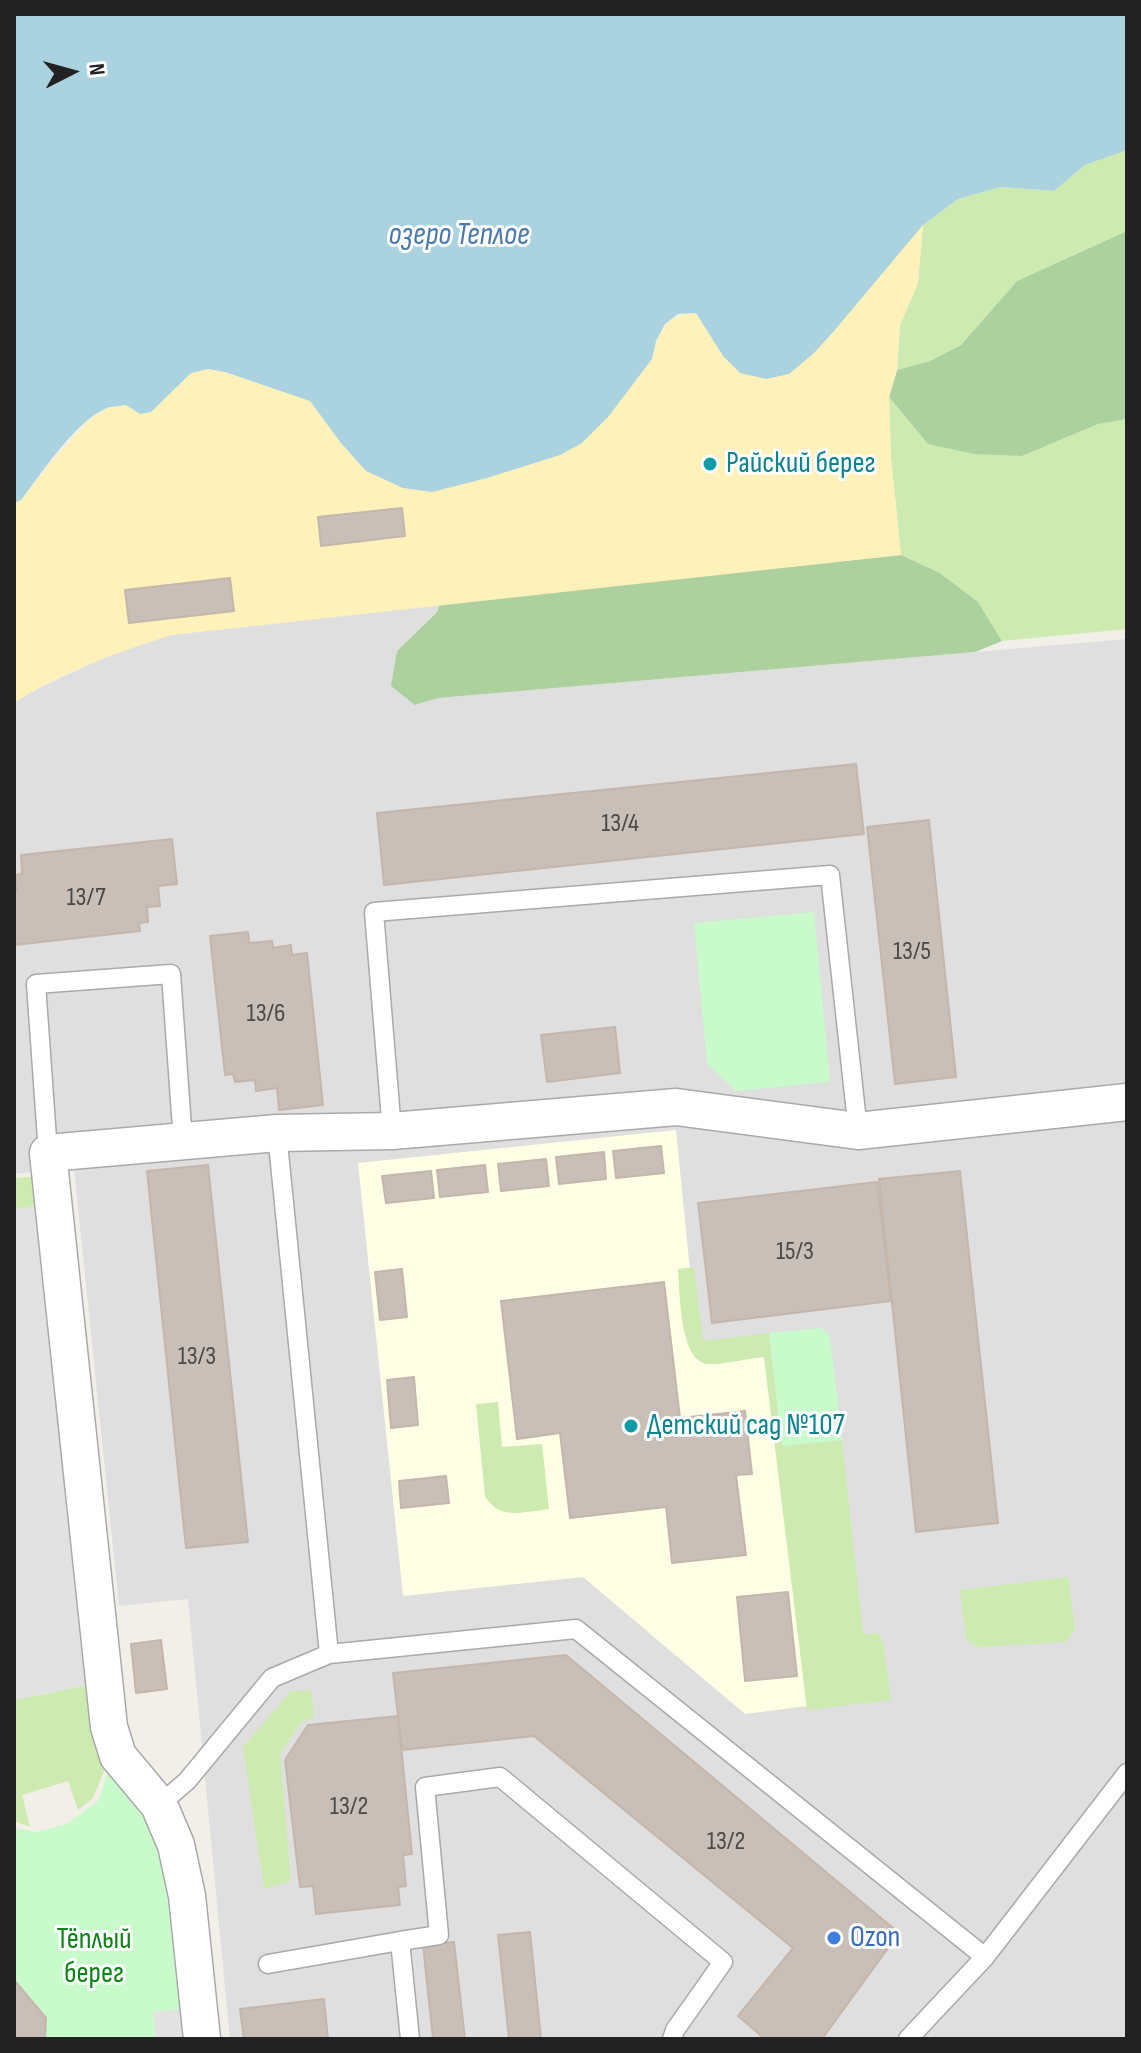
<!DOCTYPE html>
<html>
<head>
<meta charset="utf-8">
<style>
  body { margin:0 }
  #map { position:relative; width:1141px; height:2053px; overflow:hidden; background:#f2efe9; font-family:"Sofia Sans Condensed",sans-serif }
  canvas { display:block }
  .frame { position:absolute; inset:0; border:16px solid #222; pointer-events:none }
  .north { position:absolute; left:32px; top:32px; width:80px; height:80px; -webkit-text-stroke:6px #fff; paint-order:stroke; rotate:84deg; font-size:22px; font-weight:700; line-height:32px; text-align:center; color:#222 }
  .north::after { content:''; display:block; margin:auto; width:28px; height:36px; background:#222; clip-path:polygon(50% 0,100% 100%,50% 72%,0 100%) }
</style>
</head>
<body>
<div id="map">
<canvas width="1141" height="2053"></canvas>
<div class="frame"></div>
<div class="north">N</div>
</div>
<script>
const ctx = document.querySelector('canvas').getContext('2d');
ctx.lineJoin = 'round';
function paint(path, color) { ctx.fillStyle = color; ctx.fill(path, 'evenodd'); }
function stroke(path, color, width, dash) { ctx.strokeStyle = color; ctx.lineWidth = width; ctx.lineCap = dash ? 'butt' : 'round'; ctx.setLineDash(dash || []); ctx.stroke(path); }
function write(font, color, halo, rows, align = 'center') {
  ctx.font = font + ' "Sofia Sans Condensed",sans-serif'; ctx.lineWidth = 6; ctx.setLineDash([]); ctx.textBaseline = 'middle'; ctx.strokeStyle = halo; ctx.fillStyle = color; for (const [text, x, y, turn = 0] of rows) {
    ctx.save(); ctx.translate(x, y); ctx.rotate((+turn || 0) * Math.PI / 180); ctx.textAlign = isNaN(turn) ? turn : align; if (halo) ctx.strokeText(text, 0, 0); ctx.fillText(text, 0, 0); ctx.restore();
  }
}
const residential = new Path2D(`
  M440 603 437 611 396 652 415 705 438 698 1127 639V2039H230L188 1599 119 1606 74 1168 14 1174V703L32 691 110 655 170 635Z`);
const education = new Path2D(`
  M676 1130 699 1361 706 1364 764 1357 808 1706 745 1714 583 1577 403 1596 358 1163Z`);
const grass = new Path2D(`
  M1127 150V231L1017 281 961 345 930 361 897 370 900 325 918 283 923 225 958 199 1001 187 1054 191 1085 165Z
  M889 397 928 444 1022 456 1098 424 1127 419V629L1002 641 978 602 940 573 901 555 891 458Z
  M46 1176 75 1452 14 1209V1178Z
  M694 1267 703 1341 769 1333 782 1446 842 1440 863 1634 878 1633 883 1642 891 1700 807 1710 764 1357C746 1358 726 1365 708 1364 679 1362 680 1291 678 1269Z
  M498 1402 502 1447 542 1444 549 1509C524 1512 499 1521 485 1496L476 1404Z
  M1068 1577 1075 1629 1066 1642 977 1647 966 1640 960 1590Z
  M89 1685 109 1759 93 1798 78 1810 68 1781 22 1795 30 1827 14 1821V1700Z
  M311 1690 314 1717 301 1722 280 1754 291 1881 264 1889 243 1747 291 1691Z`);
const forest = new Path2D(`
  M1127 231V419L1098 424 1022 456 974 454 928 444 889 397 897 370 930 361 961 345 1017 281Z
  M901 555 940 573 978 602 1002 641 975 652 438 698 415 705 391 686 397 651 437 612 440 603Z`);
const sand = new Path2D(`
  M923 225 918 283 900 325 897 370 889 397 891 458 901 555 171 635C116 653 62 672 14 703V503L21 500 55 457 88 421 107 408 126 405 140 414 151 412 191 373 208 369 225 372 310 401 341 443 366 471 432 491 487 478 560 455 652 359C659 331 665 315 696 313L723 356 814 353Z`);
const park = new Path2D(`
  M814 912 830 1082 736 1091 707 1064 694 923Z
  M821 1328 830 1336 842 1440 782 1446 769 1333Z
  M111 1762 159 1826 180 2009 153 2012 156 2039H14V1828L36 1832 67 1824 99 1800Z`);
const parking = new Path2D(`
  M39 1206 89 1685 14 1700V1209Z
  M180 2009 183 2039H156L153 2012Z`);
const water = new Path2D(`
  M14 14H1127V150L1085 165 1054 191 1001 187 958 199 923 225 834 331 814 353 789 374 766 379 740 373 723 356 696 313 678 314 665 324 656 341 652 359 608 417 582 443 560 455 487 478 432 492 403 488 366 471 341 443 310 401 225 372 208 369 191 373 151 412 140 414 126 405C121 406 113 406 107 408 75 421 42 473 21 500L14 503Z`);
const building = new Path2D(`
  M402 508 405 536 321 546 318 517Z
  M230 578 234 611 129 623 125 590Z
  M856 764 864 834 384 885 377 813Z
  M929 820 956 1077 895 1084 867 827Z
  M172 839 177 884 158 886 160 906 147 907 148 922 139 923 140 931 14 945V890H17L15 875 22 874 21 855Z
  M248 932 249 943 272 941 273 948 291 945 292 955 307 953 323 1105 279 1110 277 1088 256 1091 255 1080 235 1082 233 1074 225 1075 210 936Z
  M615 1027 620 1073 547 1082 541 1035Z
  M661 1146 664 1173 616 1178 613 1151Z
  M604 1152 606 1179 559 1184 556 1157Z
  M546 1159 549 1186 501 1191 498 1164Z
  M208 1165 248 1542 186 1548 147 1171Z
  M485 1165 488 1192 440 1197 437 1170Z
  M431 1171 434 1198 386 1203 382 1176Z
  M960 1171 998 1523 916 1532 879 1179Z
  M877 1182 891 1301 712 1323 698 1203Z
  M402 1269 407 1317 380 1320 375 1272Z
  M664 1282 680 1418 745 1411 752 1474 736 1475 746 1555 672 1563 666 1507 570 1518 560 1433 517 1439 501 1301Z
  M414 1377 418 1425 391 1428 387 1380Z
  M446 1476 449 1503 401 1508 399 1481Z
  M788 1592 797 1676 745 1681 737 1597Z
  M161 1640 167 1689 136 1693 131 1644Z
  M566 1655 899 1933 822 2039H765L738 2016 793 1948 534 1736 402 1750 393 1673Z
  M398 1716 412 1854 403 1855 406 1886 398 1887 400 1905 316 1914 313 1886 300 1887 285 1760 308 1725Z
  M530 1932 541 2039H509L498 1935Z
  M454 1942 465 2039H433L423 1945Z
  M14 1980 46 2018 45 2039H14Z
  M324 1999 328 2039H244L240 2009Z`);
const service = new Path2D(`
  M392 1131 374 912 830 875 858 1131
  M277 1133 329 1654
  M48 1153 36 984 171 974 183 1142
  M159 1805 187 1781 272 1678 329 1654 576 1629 985 1957
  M400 1941 439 1935 425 1787 500 1777 723 1962 675 2030 672 2039
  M268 1964 400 1941 410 2039
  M908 2039 985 1957 1127 1773`);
const minor = new Path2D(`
  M202 2039 187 1896 176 1845 159 1805 118 1756 109 1727 48 1153 277 1133 392 1131 676 1107 858 1131 1127 1102`);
const markers = [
  [710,464,8,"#0f9aa8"],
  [631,1426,8,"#0f9aa8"],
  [834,1938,8,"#3f7fe0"]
];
const numberNames = [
  ["13/4",620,824],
  ["13/7",86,898],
  ["13/5",912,952],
  ["13/6",266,1014],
  ["15/3",795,1252],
  ["13/3",197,1357],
  ["13/2",349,1807],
  ["13/2",726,1842]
];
const cultureNames = [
  ["Райский берег",726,464],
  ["Детский сад №107",647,1426]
];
const shopNames = [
  ["Ozon",850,1938]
];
const parkNames = [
  ["Тёплый",94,1940],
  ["берег",94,1974]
];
const waterNames = [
  ["озеро Теплое",459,236]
];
paint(residential, '#e0dfdf');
paint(education, '#ffffe5');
paint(grass, '#cdebb0');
paint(forest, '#add19e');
paint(sand, '#fff1ba');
paint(park, '#c8facc');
paint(parking, '#e2e2e2');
paint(water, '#aad3df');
paint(building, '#c7bfb8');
stroke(building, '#c4b6ab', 2);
stroke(service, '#a9a9a9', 21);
stroke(minor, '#a9a9a9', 39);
stroke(service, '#fff', 18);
stroke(minor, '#fff', 36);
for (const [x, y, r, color] of markers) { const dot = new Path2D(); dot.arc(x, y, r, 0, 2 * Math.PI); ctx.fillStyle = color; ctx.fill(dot); stroke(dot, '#fff', 3); }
write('26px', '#4b4948', null, numberNames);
write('30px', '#0d838f', '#fff', cultureNames, 'left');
write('30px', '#366cbe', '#fff', shopNames, 'left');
write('30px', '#0c8416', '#fff', parkNames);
write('italic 32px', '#4a7aab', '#fff', waterNames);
</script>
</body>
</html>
